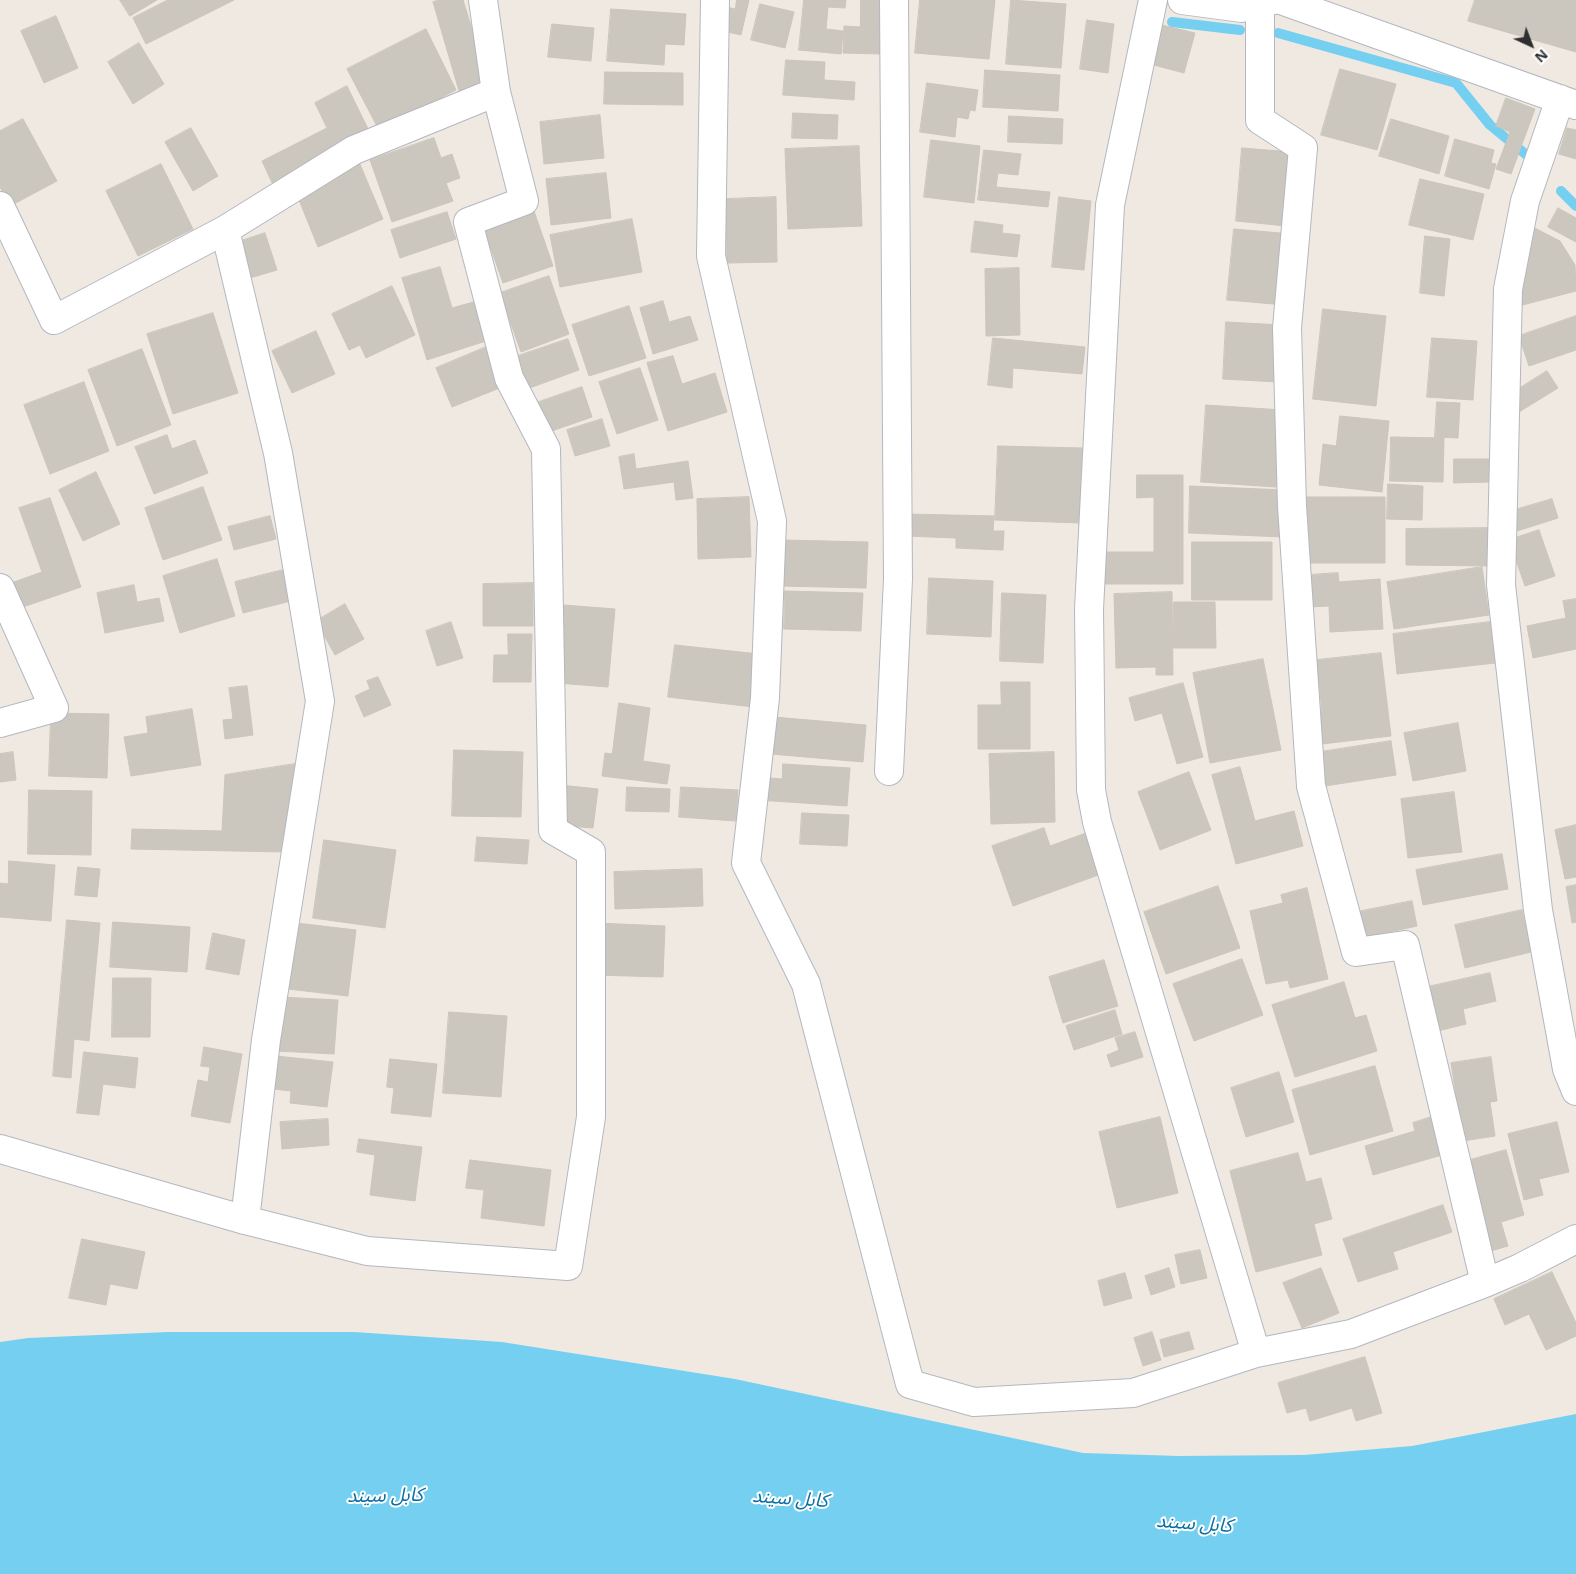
<!DOCTYPE html>
<html>
<head>
<meta charset="utf-8">
<style>
  body { margin:0 }
  #map { position:relative; width:1576px; height:1574px; overflow:hidden; background:#efe9e1; font-family:"Open Sans",sans-serif }
  canvas { display:block }
  .north { position:absolute; left:1506px; top:20px; width:50px; height:50px; -webkit-text-stroke:4px #fff; paint-order:stroke; rotate:137deg; font-size:14px; font-weight:700; line-height:20px; text-align:center; color:#2e2e2e }
  .north::after { content:''; display:block; margin:auto; width:18px; height:22px; background:#2e2e2e; clip-path:polygon(50% 0,100% 100%,50% 72%,0 100%) }
</style>
</head>
<body>
<div id="map">
<canvas width="1576" height="1574"></canvas>
<div class="north">N</div>
</div>
<script>
const ctx = document.querySelector('canvas').getContext('2d');
ctx.lineJoin = 'round';
function paint(path, color) { ctx.fillStyle = color; ctx.fill(path, 'evenodd'); }
function stroke(path, color, width, dash) { ctx.strokeStyle = color; ctx.lineWidth = width; ctx.lineCap = dash ? 'butt' : 'round'; ctx.setLineDash(dash || []); ctx.stroke(path); }
function write(font, color, halo, rows, align = 'center') {
  ctx.font = font + ' "Open Sans","Noto Sans Arabic",sans-serif'; ctx.lineWidth = 4; ctx.setLineDash([]); ctx.textBaseline = 'middle'; ctx.strokeStyle = halo; ctx.fillStyle = color; for (const [text, x, y, turn = 0] of rows) {
    ctx.save(); ctx.translate(x, y); ctx.rotate((+turn || 0) * Math.PI / 180); ctx.textAlign = isNaN(turn) ? turn : align; if (halo) ctx.strokeText(text, 0, 0); ctx.fillText(text, 0, 0); ctx.restore();
  }
}
const water = new Path2D(`
  M168 1332H354L502 1342 735 1379 1083 1453 1179 1456 1304 1455 1412 1446 1576 1414V1574H0V1342L28 1338Z`);
const stream = new Path2D(`
  M1172 22 1240 30
  M1278 33 1456 83 1490 125 1529 157
  M1561 191 1576 206`);
const building = new Path2D(`
  M120 0H157L130 16Z
  M168 0H234L146 44 133 18Z
  M440 0H463L488 82 459 91 433 2Z
  M737 0H749L741 35 723 31 722 6 735 9Z
  M804 0H846L845 8 828 7 826 29 843 31 841 54 799 50Z
  M861 0H884L882 54 843 53 844 26 860 27Z
  M920 0H995L989 59 915 53Z
  M1011 0 1066 4 1061 68 1006 64Z
  M1475 0H1576V52L1468 21Z
  M760 4 794 12 785 48 751 40Z
  M611 9 686 14 684 45 665 44 664 65 607 61Z
  M56 16 78 68 44 83 21 31Z
  M1087 20 1114 24 1108 73 1080 69Z
  M552 24 594 28 591 61 548 57Z
  M1162 25 1195 33 1184 73 1150 64Z
  M426 29 456 90 379 130 347 69Z
  M139 43 164 84 133 104 108 62Z
  M786 60 825 62 824 80 855 82 854 100 783 95Z
  M1340 69 1396 84 1377 150 1321 135Z
  M985 70 1060 75 1058 111 983 107Z
  M605 72 683 73V105L604 104Z
  M927 83 978 90 975 111 970 110 968 119 957 117 955 137 920 132Z
  M347 86 372 137 274 187 262 161 327 128 315 103Z
  M1506 98 1535 109 1511 174 1496 169 1510 132 1496 126Z
  M793 113 838 115 837 139 792 138Z
  M600 115 604 158 544 164 540 122Z
  M1009 116 1063 119 1062 144 1008 142Z
  M23 119 57 181 10 206 0 187V131Z
  M1391 119 1449 136 1439 174 1379 156Z
  M191 128 218 176 193 191 165 142Z
  M1567 128 1576 130V159L1559 154Z
  M434 138 441 158 452 154 460 178 446 183 453 201 392 222 370 160Z
  M1455 139 1494 150 1491 163 1496 164 1489 189 1445 176Z
  M931 140 980 146 974 203 924 197Z
  M859 146 862 226 788 229 785 149Z
  M1242 148 1292 152 1286 226 1236 221Z
  M984 150 1021 154 1018 175 998 173 996 187 1050 192 1048 207 978 200Z
  M359 162 383 219 318 247 295 190Z
  M161 164 193 229 138 256 106 191Z
  M606 173 611 218 551 225 546 179Z
  M1420 179 1484 194 1473 240 1409 225Z
  M776 197 777 262 727 263 726 199Z
  M1059 197 1091 201 1084 270 1052 267Z
  M1558 208 1576 218V242L1548 227Z
  M534 211 553 266 503 283 484 229Z
  M447 212 456 239 400 258 391 230Z
  M632 219 642 272 560 287 550 235Z
  M975 221 1003 225 1002 233 1020 235 1017 257 971 252Z
  M1529 225 1560 241 1575 265 1576 291 1515 307Z
  M1234 229 1292 234 1285 305 1227 300Z
  M265 233 277 270 243 280 232 244Z
  M1425 236 1450 239 1444 296 1420 293Z
  M440 267 452 308 477 301 489 340 427 360 402 278Z
  M1019 268 1020 335 986 336 985 269Z
  M549 276 569 334 521 352 500 293Z
  M392 286 415 335 366 358 360 345 349 350 332 314Z
  M663 301 669 322 690 316 698 340 653 354 640 308Z
  M629 306 646 358 589 376 572 325Z
  M1323 309 1386 316 1376 406 1313 399Z
  M213 313 238 393 173 414 147 334Z
  M1576 316V350L1529 366 1519 336Z
  M1226 322 1281 325 1278 382 1223 379Z
  M316 331 335 374 292 393 272 351Z
  M993 338 1085 347 1082 374 1013 368 1012 388 988 385Z
  M1432 338 1477 341 1473 400 1427 397Z
  M568 339 579 370 524 390 512 358Z
  M491 345 507 385 452 407 436 368Z
  M142 349 171 425 117 446 88 370Z
  M673 356 682 384 715 373 727 412 668 431 647 363Z
  M640 368 658 420 617 434 599 382Z
  M1547 371 1558 388 1519 412 1509 395Z
  M84 382 109 451 50 474 24 405Z
  M582 387 592 417 546 433 536 403Z
  M1437 402 1460 403 1458 438 1435 437Z
  M1206 405 1282 410 1276 487 1201 482Z
  M1340 416 1389 421 1382 492 1319 485 1323 444 1336 446Z
  M602 419 610 446 575 456 567 430Z
  M167 435 172 449 195 440 208 473 154 494 135 447Z
  M1391 437 1444 438 1443 482 1390 481Z
  M998 446 1083 448 1081 523 995 520Z
  M634 454 636 469 688 461 693 498 676 500 674 482 624 489 619 457Z
  M1454 459H1490V482L1454 483Z
  M96 472 120 524 83 541 59 490Z
  M1137 475H1183V584H1104V552H1154V497L1137 498Z
  M1388 484 1423 486 1422 520 1387 519Z
  M1190 486 1285 490 1283 537 1189 533Z
  M203 487 222 540 163 560 145 508Z
  M749 497 751 557 698 559 697 499Z
  M1302 497H1385V563H1302Z
  M50 498 81 587 23 607 14 582 42 572 19 508Z
  M1552 499 1558 518 1514 532 1508 512Z
  M906 514 994 516 993 531H1004L1003 550 956 548V538L906 536Z
  M270 516 276 539 234 550 228 527Z
  M1490 528V566L1406 565V529Z
  M1539 530 1555 576 1525 586 1509 540Z
  M783 540 868 542 866 588 781 586Z
  M1192 542H1272V600H1192Z
  M217 559 235 616 180 633 163 576Z
  M1482 567 1489 615 1394 629 1387 582Z
  M283 570 291 601 243 613 235 582Z
  M1338 573 1339 582 1380 579 1383 629 1330 632 1329 606 1310 607 1308 575Z
  M929 578 993 581 991 637 927 634Z
  M533 583V626H483V584Z
  M134 585 137 602 159 598 164 621 105 633 97 593Z
  M785 591 863 593 861 631 784 629Z
  M1172 592 1173 675H1156V667L1116 668 1114 594Z
  M1002 593 1046 595 1043 663 1000 661Z
  M1576 599V649L1533 658 1527 626 1566 618 1563 601Z
  M1174 602H1215L1216 648H1174Z
  M345 604 364 639 335 655 316 621Z
  M564 605 615 609 608 687 557 683Z
  M451 622 463 658 437 666 426 631Z
  M1490 622 1495 663 1397 674 1393 634Z
  M508 634H532L531 682H493L494 655H508Z
  M675 645 759 654 753 707 668 697Z
  M1381 653 1391 736 1313 745 1309 713 1322 712 1317 660Z
  M1263 659 1281 750 1210 763 1193 673Z
  M378 677 391 705 364 717 355 696 370 689 367 681Z
  M1001 682H1030V749H978V705H1001Z
  M1183 683 1203 757 1177 764 1162 713 1135 721 1129 698Z
  M247 686 253 735 225 739 223 720 233 719 229 688Z
  M619 703 650 708 643 761 670 765 667 784 602 776 605 753 612 754Z
  M192 709 201 765 131 776 124 737 148 733 146 717Z
  M51 713 109 714 107 778 49 776Z
  M774 717 866 725 863 762 771 754Z
  M1458 723 1466 771 1413 781 1404 733Z
  M1391 741 1396 775 1325 786 1320 752Z
  M454 750 523 752 521 817 452 816Z
  M13 752 16 780 0 782V754Z
  M1054 752 1055 822 991 824 989 754Z
  M301 763 285 852 131 849 132 829 222 831 225 775Z
  M783 764 850 768 847 806 758 800 759 777 782 779Z
  M1240 767 1255 821 1294 811 1303 846 1236 864 1212 775Z
  M1189 772 1211 830 1160 850 1138 792Z
  M560 785 598 789 593 828 555 825Z
  M627 787 670 789 669 812 626 811Z
  M681 787 738 790 736 821 679 817Z
  M29 790 92 791 91 855 28 854Z
  M1454 792 1462 852 1408 858 1401 799Z
  M802 813 849 815 847 846 800 844Z
  M1576 825V877L1565 879 1555 830Z
  M1044 828 1050 846 1086 833 1101 874 1013 906 992 846Z
  M477 837 529 840 527 864 475 861Z
  M324 840 396 850 385 928 313 918Z
  M1502 854 1508 889 1423 905 1416 870Z
  M9 861 55 865 51 921 0 917V883L8 884Z
  M78 867 100 869 97 897 75 895Z
  M702 869 703 906 615 909 614 872Z
  M1576 885V922L1572 923 1566 887Z
  M1218 886 1240 948 1166 974 1144 912Z
  M1307 888 1328 979 1290 988 1288 980 1266 984 1250 911 1283 903 1281 895Z
  M1412 901 1417 926 1362 938 1357 912Z
  M1522 910 1531 952 1465 968 1455 925Z
  M67 920 100 923 89 1041 74 1039 71 1078 53 1076Z
  M113 922 190 927 187 972 110 967Z
  M296 923 356 930 348 996 288 989Z
  M596 923 665 926 663 977 594 975Z
  M213 933 245 940 239 975 206 969Z
  M1242 959 1263 1015 1194 1041 1173 984Z
  M1104 960 1118 1006 1063 1023 1049 977Z
  M1490 973 1496 1001 1463 1009 1466 1024 1434 1032 1423 988Z
  M113 978H151L150 1037H112Z
  M1344 982 1355 1018 1366 1015 1377 1051 1295 1077 1272 1005Z
  M280 997 338 1000 334 1054 276 1051Z
  M1115 1010 1122 1034 1074 1050 1066 1026Z
  M449 1012 507 1016 501 1097 443 1093Z
  M1135 1032 1143 1057 1111 1067 1107 1055 1119 1050 1115 1038Z
  M204 1047 242 1054 230 1123 191 1116 198 1080 208 1082 210 1067 201 1066Z
  M84 1052 138 1058 135 1088 103 1084 99 1115 77 1113Z
  M276 1056 333 1062 327 1107 290 1103 291 1091 273 1089Z
  M1491 1057 1497 1101 1490 1102 1495 1136 1463 1141 1451 1063Z
  M390 1059 437 1064 431 1117 391 1113 394 1088 387 1087Z
  M1375 1066 1393 1131 1310 1155 1292 1090Z
  M1279 1072 1294 1122 1246 1137 1231 1088Z
  M1160 1117 1178 1193 1117 1208 1099 1132Z
  M1431 1117 1442 1155 1373 1175 1365 1146 1415 1131 1413 1123Z
  M328 1119 329 1145 282 1149 280 1122Z
  M1557 1122 1569 1172 1539 1179 1543 1195 1524 1200 1508 1134Z
  M359 1139 422 1147 415 1201 370 1195 375 1155 357 1152Z
  M1506 1150 1524 1215 1501 1222 1508 1246 1484 1253 1459 1163Z
  M1298 1153 1306 1182 1321 1178 1332 1219 1314 1224 1322 1255 1256 1272 1230 1171Z
  M470 1160 551 1170 544 1226 481 1218 484 1190 466 1188Z
  M1443 1205 1452 1232 1393 1252 1398 1269 1358 1282 1343 1239Z
  M82 1239 145 1252 137 1289 110 1284 106 1305 69 1298Z
  M1200 1250 1207 1278 1181 1284 1175 1255Z
  M1169 1268 1175 1287 1151 1295 1145 1276Z
  M1321 1268 1339 1313 1302 1328 1283 1283Z
  M1552 1272 1576 1323V1336L1546 1350 1529 1314 1505 1325 1494 1299Z
  M1125 1273 1132 1298 1104 1306 1098 1281Z
  M1152 1332 1161 1360 1143 1366 1134 1338Z
  M1189 1332 1194 1349 1164 1357 1160 1340Z
  M1365 1357 1382 1413 1356 1421 1352 1408 1310 1421 1306 1408 1287 1413 1278 1383Z`);
const street = new Path2D(`
  M715 0 711 256 772 521 765 698 746 863 806 984 910 1384 974 1402 1133 1393 1256 1353 1351 1334 1485 1283 1520 1268 1576 1239
  M1153 0 1110 205 1089 609 1091 790 1097 822 1256 1353
  M1182 0 1242 8 1274 0
  M1260 0V120L1303 148 1287 328 1292 506 1311 786 1356 952 1405 945 1485 1283
  M1281 0 1576 105
  M1560 99 1525 201 1508 289 1501 585 1538 910 1567 1069 1576 1091
  M0 206 54 320 225 230 278 453 320 701 266 1040 245 1220
  M225 230 354 150 496 92
  M0 588 54 708 0 723
  M889 771 898 579 894 0
  M0 1149 245 1220 367 1251 568 1266 591 1117V852L553 830 546 449 509 378 468 222 524 201 496 92 483 0`);
const waterNames = [
  ["کابل سيند",385,1496,-1],
  ["کابل سيند",790,1499,4],
  ["کابل سيند",1194,1524,4]
];
paint(water, '#75cff0');
stroke(stream, '#75cff0', 10);
paint(building, '#cbc7bf');
stroke(building, '#cbc5ba', 1);
stroke(street, '#b4b7c1', 30);
stroke(street, '#fff', 28);
write('italic 19px', '#0d6fa3', '#fff', waterNames);
</script>
</body>
</html>
